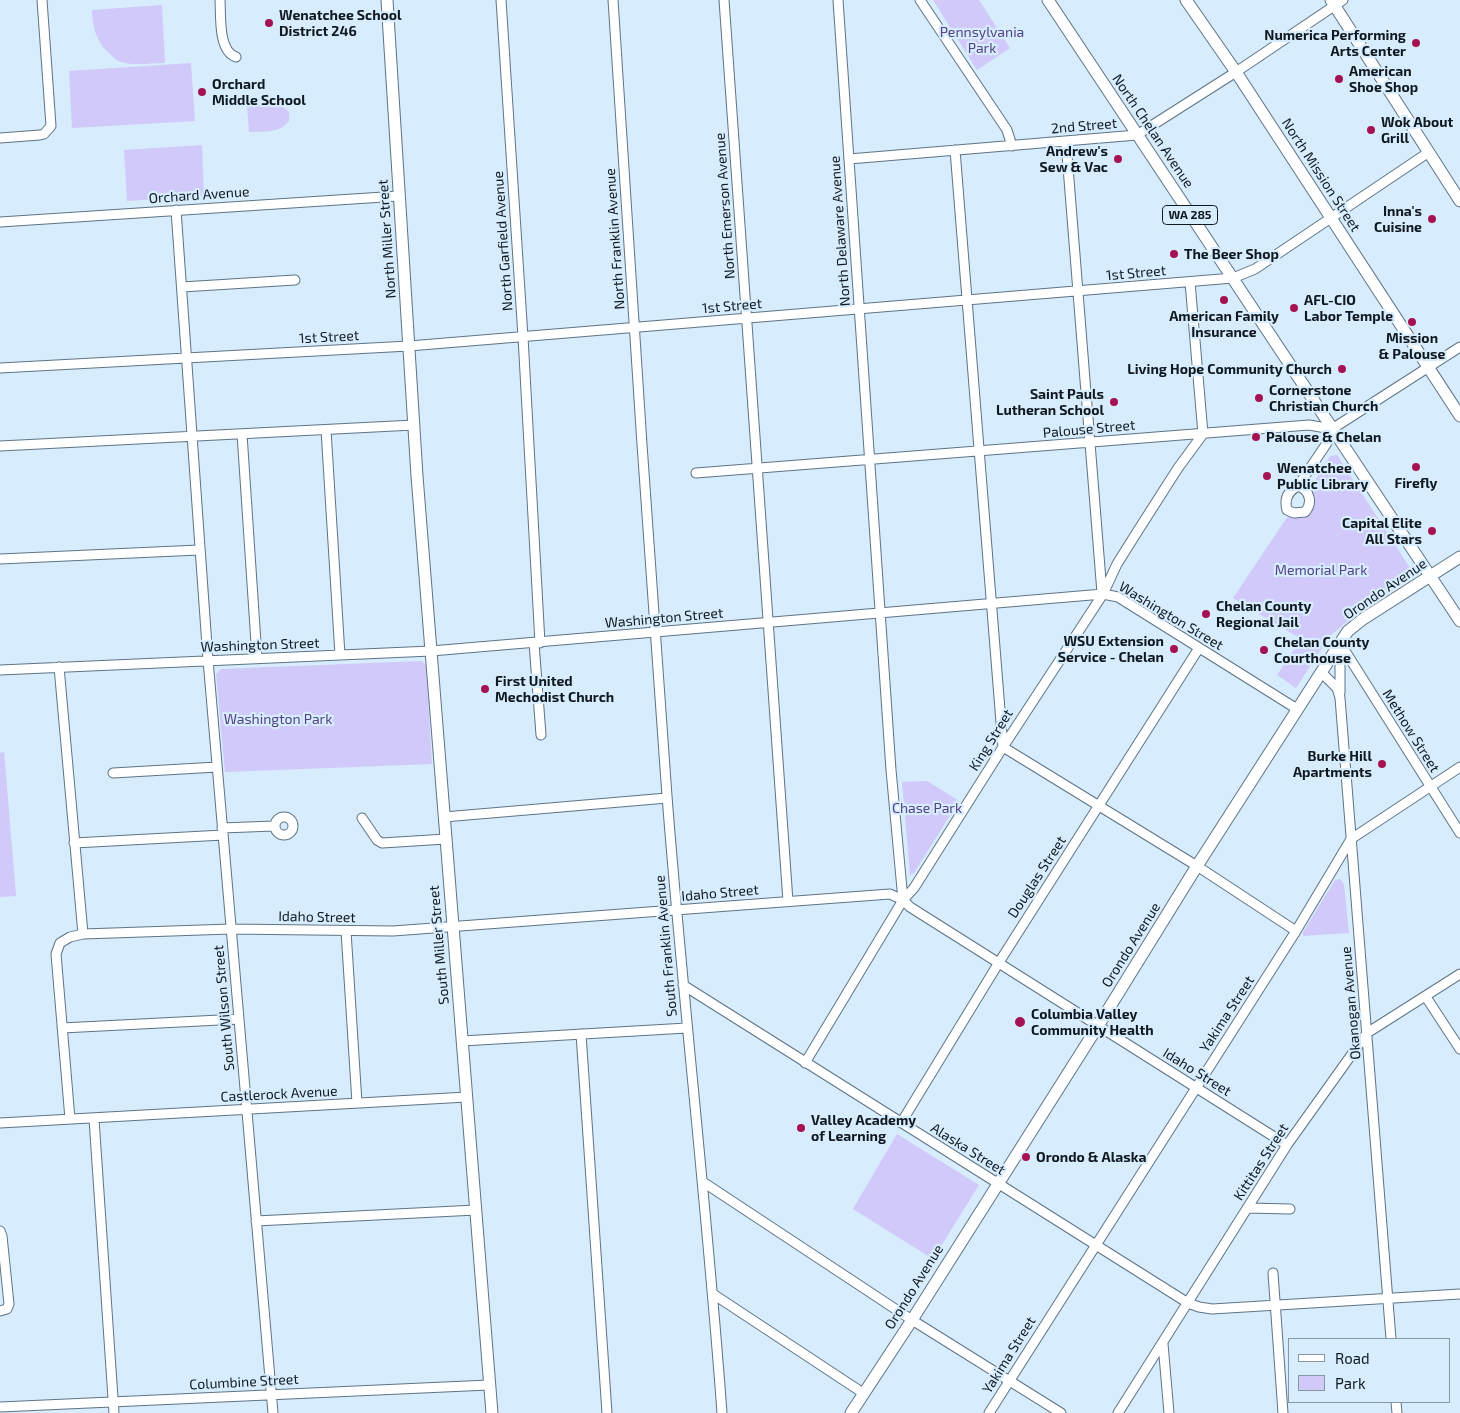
<!DOCTYPE html>
<html>
<head>
<meta charset="utf-8">
<style>
  body { margin:0 }
  #map { position:relative; width:1460px; height:1413px; overflow:hidden; background:#d7ecfd; font-family:"Exo 2",sans-serif }
  canvas { display:block }
  .legend { position:absolute; left:1288px; top:1338px; width:162px; height:65px; box-sizing:border-box; background:#d7ecfd; border:1px solid #8798a5; margin:0; padding:6px 9px; list-style:none; font-size:15px; color:#101920 }
  .legend li { display:flex; align-items:center; gap:10px; height:25px }
  .legend b { width:25px; border:1px solid #8798a5 }
</style>
</head>
<body>
<div id="map">
<canvas width="1460" height="1413"></canvas>
<ul class="legend">
<li><b style="height:6px;background:#fff"></b>Road</li>
<li><b style="height:14px;background:#d0c9f9"></b>Park</li>
</ul>
</div>
<script>
const ctx = document.querySelector('canvas').getContext('2d');
ctx.lineJoin = 'round';
function paint(path, color) { ctx.fillStyle = color; ctx.fill(path, 'evenodd'); }
function stroke(path, color, width, dash) { ctx.strokeStyle = color; ctx.lineWidth = width; ctx.lineCap = dash ? 'butt' : 'round'; ctx.setLineDash(dash || []); ctx.stroke(path); }
function write(font, color, halo, rows, align = 'center') {
  ctx.font = font + ' "Exo 2",sans-serif'; ctx.lineWidth = 4.5; ctx.setLineDash([]); ctx.textBaseline = 'middle'; ctx.strokeStyle = halo; ctx.fillStyle = color; for (const [text, x, y, turn = 0] of rows) {
    ctx.save(); ctx.translate(x, y); ctx.rotate((+turn || 0) * Math.PI / 180); ctx.textAlign = isNaN(turn) ? turn : align; if (halo) ctx.strokeText(text, 0, 0); ctx.fillText(text, 0, 0); ctx.restore();
  }
}
const green = new Path2D(`
  M933 0H979L1010 48 977 70Z
  M162 5 165 63C150 63 135 66 121 62 117 61 114 58 111 55 96 42 93 29 92 10Z
  M191 63 195 121 72 128 69 71Z
  M275 104 281 105 289 112V121C279 134 264 131 249 132L247 106Z
  M202 145 204 196 127 201 124 150Z
  M1337 455 1410 568V577L1344 624 1329 637 1296 688 1277 675 1301 639 1233 598 1288 516C1301 517 1316 516 1315 500 1314 494 1314 493 1310 489L1330 456Z
  M422 661 426 666 432 764 225 772 216 674 221 669Z
  M4 752 16 896 0 897V753Z
  M927 781 959 801 914 873 910 875 902 782Z
  M1340 879 1344 884 1349 933 1303 936V932L1335 880Z
  M897 1134 979 1185 933 1259 853 1209Z`);
const minor = new Path2D(`
  M220 0C221 16 218 51 236 57
  M501 0 523 337 540 643
  M613 0C630 265 647 531 667 796 683 1002 707 1207 722 1413
  M724 0 788 901
  M838 0 891 770 903 900
  M920 0 1007 130 1012 146
  M0 138 40 135 44 134 51 126 42 0
  M1066 142 1102 593
  M955 150 1003 747 1197 866 1296 931
  M849 159 1137 135 1236 72 1343 0
  M176 210 208 660 273 1413
  M0 222 399 196
  M1190 282 1203 434
  M182 287 295 280
  M0 368 409 346 1233 278 1255 269 1429 152
  M326 430 340 655
  M242 434 257 658
  M0 446 414 425
  M696 473 1309 425 1332 429 1460 347
  M1298 486C1310 490 1313 503 1305 512L1294 513 1287 510C1284 499 1288 491 1298 486L1327 443 1332 429
  M0 559 199 550
  M534 643 541 735
  M1340 643 1460 833
  M1340 643V693
  M59 667 83 934
  M0 670 431 651 1103 594 1118 597 1297 709
  M1321 672 1337 688 1340 698 1391 1339
  M113 773 217 767
  M275 826a9 9 0 1 1 18 0a9 9 0 1 1-18 0Z
  M444 817 667 798
  M362 818 377 840 382 843 446 839
  M222 828 274 826
  M74 843 223 835
  M346 931 357 1103
  M683 985 1188 1303 1199 1307 1212 1309 1460 1294
  M1426 997 1460 1049
  M62 1028 239 1019
  M581 1034 607 1413
  M462 1041 687 1028
  M805 1063 903 900 914 888 1003 747 1103 594 1117 564 1139 529 1178 468 1203 434
  M70 1119 56 954 60 943 70 937 83 934 231 929 393 931 890 894 903 900 910 907 1287 1145
  M94 1119 114 1413
  M0 1123 467 1097
  M901 1123 998 964 1199 648
  M703 1182 912 1320 1061 1413
  M1247 1208 1290 1209
  M256 1221 476 1210
  M0 1231 2 1236 9 1304 7 1309 0 1311
  M1273 1273 1283 1413
  M713 1294 863 1393
  M1163 1344 1169 1413
  M1396 1402 1397 1413
  M0 1407 489 1385
  M989 1413 1296 931 1351 839 1460 767
  M1118 1413 1287 1145 1367 1033 1460 974`);
const major = new Path2D(`
  M387 0 417 476 492 1413
  M1048 0 1460 621
  M1186 0 1236 72 1460 416
  M1331 0 1460 201
  M851 1413 912 1320 1098 1026 1197 866 1340 643 1348 631 1363 619 1460 557`);
const markers = [
  [269,23,5,"#a51251"],
  [1416,43,5,"#a51251"],
  [1339,79,5,"#a51251"],
  [202,92,5,"#a51251"],
  [1371,130,5,"#a51251"],
  [1118,159,5,"#a51251"],
  [1432,219,5,"#a51251"],
  [1174,254,5,"#a51251"],
  [1224,300,5,"#a51251"],
  [1294,308,5,"#a51251"],
  [1412,322,5,"#a51251"],
  [1342,369,5,"#a51251"],
  [1259,398,5,"#a51251"],
  [1114,402,5,"#a51251"],
  [1256,437,5,"#a51251"],
  [1416,467,5,"#a51251"],
  [1267,476,5,"#a51251"],
  [1432,531,5,"#a51251"],
  [1206,614,5,"#a51251"],
  [1174,649,5,"#a51251"],
  [1264,650,5,"#a51251"],
  [485,689,5,"#a51251"],
  [1382,764,5,"#a51251"],
  [1020,1022,6,"#a51251"],
  [801,1128,5,"#a51251"],
  [1026,1157,5,"#a51251"]
];
const shields = [
  [1190,215,55]
];
const shieldNames = [
  ["WA 285",1190,215]
];
const poiNames = [
  ["Wenatchee School",279,15],
  ["District 246",279,31],
  ["Numerica Performing",1406,35,"right"],
  ["Arts Center",1406,51,"right"],
  ["American",1349,71],
  ["Shoe Shop",1349,87],
  ["Orchard",212,84],
  ["Middle School",212,100],
  ["Wok About",1381,122],
  ["Grill",1381,138],
  ["Andrew's",1108,151,"right"],
  ["Sew & Vac",1108,167,"right"],
  ["Inna's",1422,211,"right"],
  ["Cuisine",1422,227,"right"],
  ["The Beer Shop",1184,254],
  ["AFL-CIO",1304,300],
  ["Labor Temple",1304,316],
  ["American Family",1224,316,"center"],
  ["Insurance",1224,332,"center"],
  ["Mission",1412,338,"center"],
  ["& Palouse",1412,354,"center"],
  ["Living Hope Community Church",1332,369,"right"],
  ["Cornerstone",1269,390],
  ["Christian Church",1269,406],
  ["Saint Pauls",1104,394,"right"],
  ["Lutheran School",1104,410,"right"],
  ["Palouse & Chelan",1266,437],
  ["Wenatchee",1277,468],
  ["Public Library",1277,484],
  ["Firefly",1416,483,"center"],
  ["Capital Elite",1422,523,"right"],
  ["All Stars",1422,539,"right"],
  ["Chelan County",1216,606],
  ["Regional Jail",1216,622],
  ["WSU Extension",1164,641,"right"],
  ["Service - Chelan",1164,657,"right"],
  ["Chelan County",1274,642],
  ["Courthouse",1274,658],
  ["First United",495,681],
  ["Mechodist Church",495,697],
  ["Burke Hill",1372,756,"right"],
  ["Apartments",1372,772,"right"],
  ["Columbia Valley",1031,1014],
  ["Community Health",1031,1030],
  ["Valley Academy",811,1120],
  ["of Learning",811,1136],
  ["Orondo & Alaska",1036,1157]
];
const parkNames = [
  ["Pennsylvania",982,32],
  ["Park",982,48],
  ["Memorial Park",1321,570],
  ["Washington Park",278,719],
  ["Chase Park",927,808]
];
const streetNames = [
  ["2nd Street",1084,126,-5],
  ["North Chelan Avenue",1153,131,56],
  ["North Mission Street",1321,175,57],
  ["Orchard Avenue",199,195,-4],
  ["North Emerson Avenue",725,206,-94],
  ["North Delaware Avenue",840,231,-94],
  ["North Miller Street",387,239,-94],
  ["North Franklin Avenue",615,239,-94],
  ["North Garfield Avenue",503,241,-94],
  ["1st Street",1136,273,-5],
  ["1st Street",732,306,-5],
  ["1st Street",329,337,-3],
  ["Palouse Street",1089,429,-5],
  ["Orondo Avenue",1385,589,-34],
  ["Washington Street",1171,616,31],
  ["Washington Street",664,618,-5],
  ["Washington Street",260,645,-2],
  ["Methow Street",1411,731,58],
  ["King Street",991,740,-58],
  ["Douglas Street",1037,877,-57],
  ["Idaho Street",720,893,-5],
  ["Idaho Street",317,917,1],
  ["South Miller Street",439,945,-95],
  ["Orondo Avenue",1131,945,-58],
  ["South Franklin Avenue",666,946,-95],
  ["Okanogan Avenue",1351,1003,-95],
  ["South Wilson Street",224,1008,-95],
  ["Yakima Street",1227,1014,-57],
  ["Idaho Street",1197,1072,32],
  ["Castlerock Avenue",279,1094,-3],
  ["Alaska Street",968,1149,32],
  ["Kittitas Street",1261,1162,-57],
  ["Orondo Avenue",914,1287,-58],
  ["Yakima Street",1009,1355,-58],
  ["Columbine Street",244,1382,-3]
];
paint(green, '#d0c9f9');
stroke(minor, '#5d7487', 11);
stroke(major, '#5d7487', 13);
stroke(minor, '#fff', 9);
stroke(major, '#fff', 11);
for (const [x, y, r, color] of markers) { const dot = new Path2D(); dot.arc(x, y, r, 0, 2 * Math.PI); ctx.fillStyle = color; ctx.fill(dot); stroke(dot, '#d7ecfd', 2); }
for (const [x, y, w] of shields) { const box = new Path2D(); box.roundRect(x - w / 2, y - 9.5, w, 19, 4); ctx.fillStyle = '#d7ecfd'; ctx.fill(box); stroke(box, '#101920', 1); }
write('bold 12px', '#101920', null, shieldNames);
write('bold 14px', '#101920', '#d7ecfd', poiNames, 'left');
write('14px', '#524384', '#d7ecfd', parkNames);
write('14px', '#101920', '#d7ecfd', streetNames);
</script>
</body>
</html>
